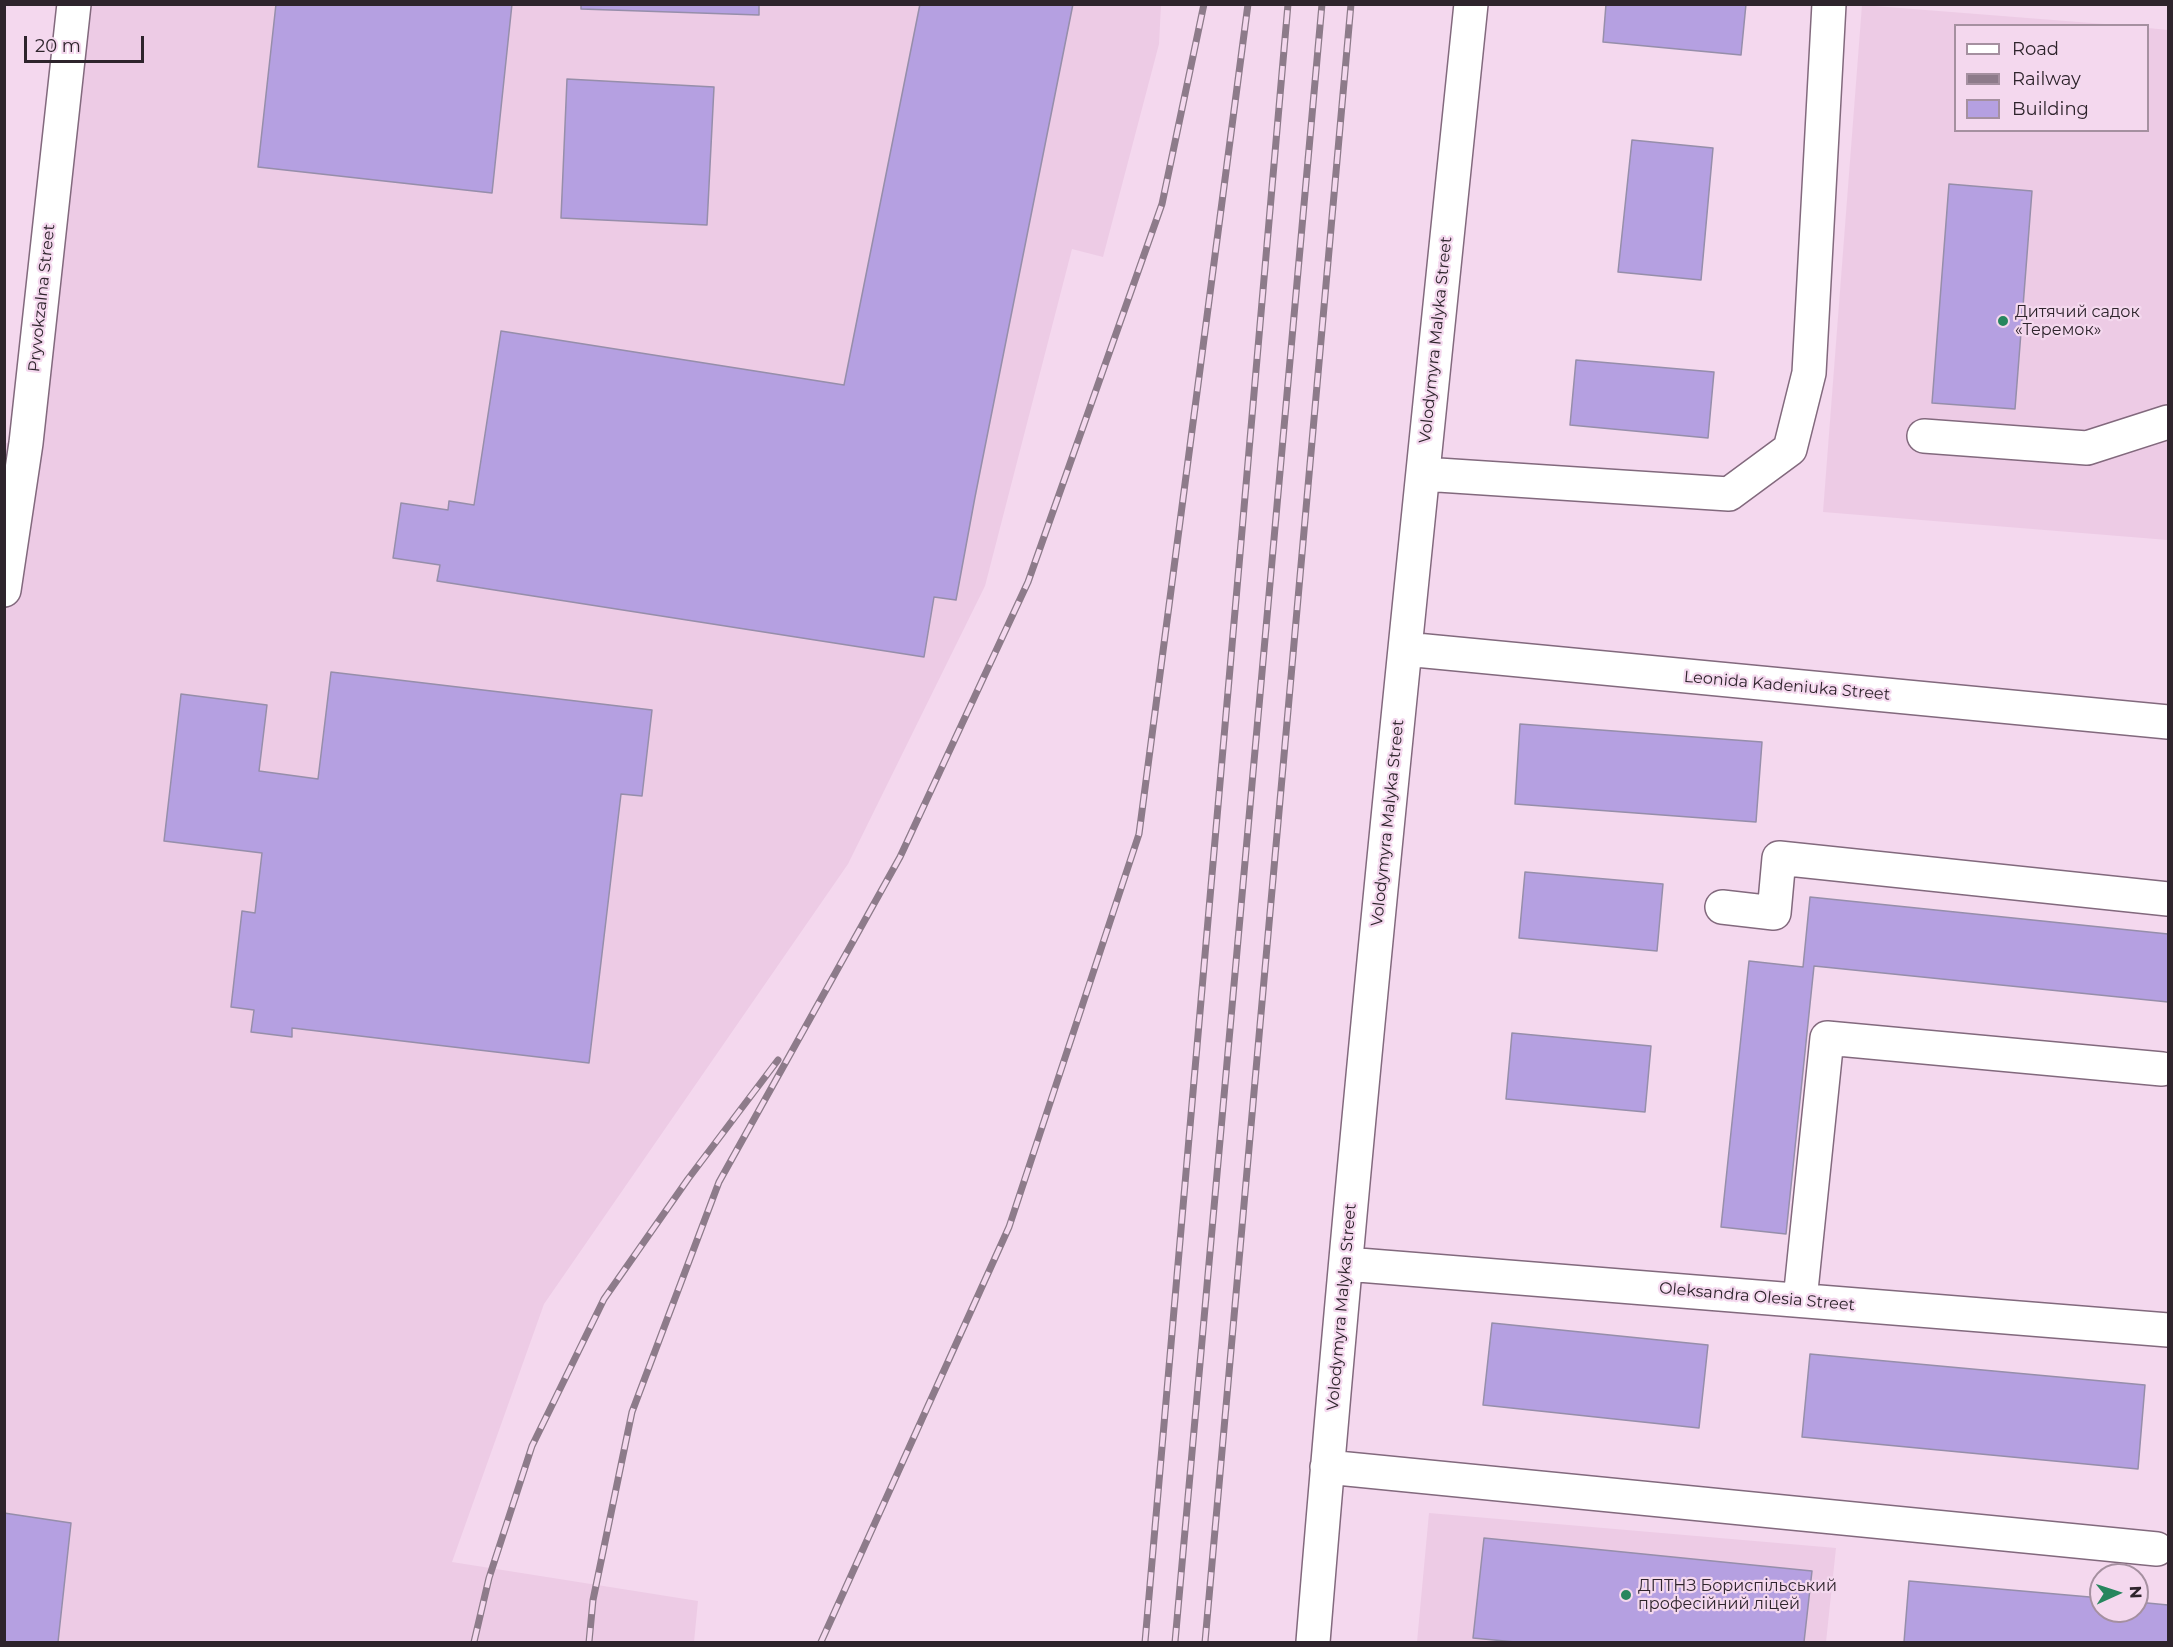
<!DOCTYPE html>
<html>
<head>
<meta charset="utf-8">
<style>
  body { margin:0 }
  #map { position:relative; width:2173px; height:1647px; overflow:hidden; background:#f4d8ee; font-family:Montserrat,sans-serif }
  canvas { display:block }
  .frame { position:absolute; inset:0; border:6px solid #2e242c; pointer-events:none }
  .legend { position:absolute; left:1954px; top:24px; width:195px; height:108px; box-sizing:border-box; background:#f4d8ee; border:2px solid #a590a0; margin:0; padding:8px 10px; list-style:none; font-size:18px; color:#2e242c }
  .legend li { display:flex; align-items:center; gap:12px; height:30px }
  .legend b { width:30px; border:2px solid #a590a0 }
  .north { position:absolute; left:2089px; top:1563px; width:60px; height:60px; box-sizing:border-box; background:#f4d8ee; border:2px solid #a590a0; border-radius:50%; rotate:87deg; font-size:16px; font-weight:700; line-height:24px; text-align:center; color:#2e242c }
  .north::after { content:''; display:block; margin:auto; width:21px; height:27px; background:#27865e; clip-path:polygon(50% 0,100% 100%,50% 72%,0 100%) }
  .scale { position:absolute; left:24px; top:36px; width:120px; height:27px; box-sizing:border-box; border:3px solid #2e242c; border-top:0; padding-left:8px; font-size:18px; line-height:21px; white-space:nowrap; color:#2e242c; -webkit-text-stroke:4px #f4d8ee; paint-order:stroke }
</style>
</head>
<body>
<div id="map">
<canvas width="2173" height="1647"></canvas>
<div class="frame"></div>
<ul class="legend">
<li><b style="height:8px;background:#fff"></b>Road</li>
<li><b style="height:8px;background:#8d7b8a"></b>Railway</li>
<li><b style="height:16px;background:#b5a0e1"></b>Building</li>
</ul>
<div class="north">N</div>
<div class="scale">20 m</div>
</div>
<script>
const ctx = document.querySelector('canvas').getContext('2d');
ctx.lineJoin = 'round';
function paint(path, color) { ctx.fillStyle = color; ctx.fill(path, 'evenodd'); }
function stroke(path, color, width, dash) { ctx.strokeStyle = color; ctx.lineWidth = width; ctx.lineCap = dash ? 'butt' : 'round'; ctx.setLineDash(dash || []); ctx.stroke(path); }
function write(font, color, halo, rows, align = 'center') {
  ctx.font = font + ' Montserrat,sans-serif'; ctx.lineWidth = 4.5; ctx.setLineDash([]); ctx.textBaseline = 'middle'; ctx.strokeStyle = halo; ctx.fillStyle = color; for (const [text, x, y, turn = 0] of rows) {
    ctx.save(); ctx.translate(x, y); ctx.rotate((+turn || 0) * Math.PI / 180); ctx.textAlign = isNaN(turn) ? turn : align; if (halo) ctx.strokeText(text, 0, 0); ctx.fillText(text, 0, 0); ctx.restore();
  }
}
const built = new Path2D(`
  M74 5H1161L1159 44 1103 257 1072 249 985 586 848 864 544 1304 452 1562 698 1601 694 1642H5L4 443H26Z
  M1862 5 2117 25 1956 26V130H2148V28L2168 30V540L1823 512Z
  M1429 1513 1836 1548 1826 1642H1417Z`);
const building = new Path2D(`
  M276 4H512L492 193 258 167Z
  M581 4H759V15L581 9Z
  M920 4H1073L975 497 956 600 934 597 924 657 437 581 440 565 393 558 401 503 448 510 449 501 474 505 501 331 844 385Z
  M1606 4H1746L1741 55 1603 42Z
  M567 79 714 87 707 225 561 218Z
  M1632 140 1713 148 1701 280 1618 272Z
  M1949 184 2032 191 2015 409 1932 403Z
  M1576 360 1714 372 1708 438 1570 425Z
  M331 672 652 710 642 796 621 794 589 1063 292 1028V1037L251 1032 254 1010 231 1007 242 911 255 913 262 853 164 841 181 694 267 705 259 771 318 779Z
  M1520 724 1762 742 1756 822 1515 804Z
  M1525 872 1663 884 1657 951 1519 938Z
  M1810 897 2168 934V1002L1814 966 1786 1234 1721 1227 1749 961 1803 967Z
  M1512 1033 1651 1046 1645 1112 1506 1099Z
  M1492 1323 1708 1345 1699 1428 1483 1405Z
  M1810 1354 2145 1385 2138 1469 1802 1437Z
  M4 1513 71 1523 58 1642H4Z
  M1484 1538 1812 1571 1804 1642H1515L1473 1638Z
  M1909 1581 2101 1598V1611H2137V1602L2168 1605V1642H1904Z`);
const minor = new Path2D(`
  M1924 436 2087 448 2168 422
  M1423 474 1729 494 1790 449 1809 373 1829 4
  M4 590 26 443 74 4
  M1405 649 2168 722
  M1722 907 1774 913 1779 858 2168 899
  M1346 1264 2168 1330
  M1800 1300 1827 1038 2162 1069
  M1327 1467 2157 1549
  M1313 1642C1357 1096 1415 550 1471 4`);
const rail = new Path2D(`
  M474 1642 489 1578 532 1446 604 1299 688 1179 778 1060
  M589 1642 593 1600 632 1412 719 1182 900 857 1028 582 1162 204 1204 4
  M821 1642 1009 1227 1139 834 1248 4
  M1145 1642 1288 4
  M1175 1642 1322 4
  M1205 1642 1351 4`);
const markers = [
  [2003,321,6,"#27865e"],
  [1626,1595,6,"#27865e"]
];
const streetNames = [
  ["Pryvokzalna Street",42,298,-84],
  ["Volodymyra Malyka Street",1436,340,-84],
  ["Leonida Kadeniuka Street",1787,686,5],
  ["Volodymyra Malyka Street",1388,823,-84],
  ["Oleksandra Olesia Street",1757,1297,5],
  ["Volodymyra Malyka Street",1342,1307,-85]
];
const poiNames = [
  ["Дитячий садок",2015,312],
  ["«Теремок»",2015,330],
  ["ДПТНЗ Бориспільський",1638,1586],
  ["професійний ліцей",1638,1604]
];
paint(built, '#edcbe5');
paint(building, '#b5a0e1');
stroke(building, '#968eaa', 1.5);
stroke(minor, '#82697d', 36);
stroke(minor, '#fff', 33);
stroke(rail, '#8d7b8a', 7);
stroke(rail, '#f4d8ee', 4.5, [14]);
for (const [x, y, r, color] of markers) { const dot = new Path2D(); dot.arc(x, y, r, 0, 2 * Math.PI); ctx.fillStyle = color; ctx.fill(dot); stroke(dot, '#f4d8ee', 2); }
write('16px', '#2e242c', '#f4d8ee', streetNames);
write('16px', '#2e242c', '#f4d8ee', poiNames, 'left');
</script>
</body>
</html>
